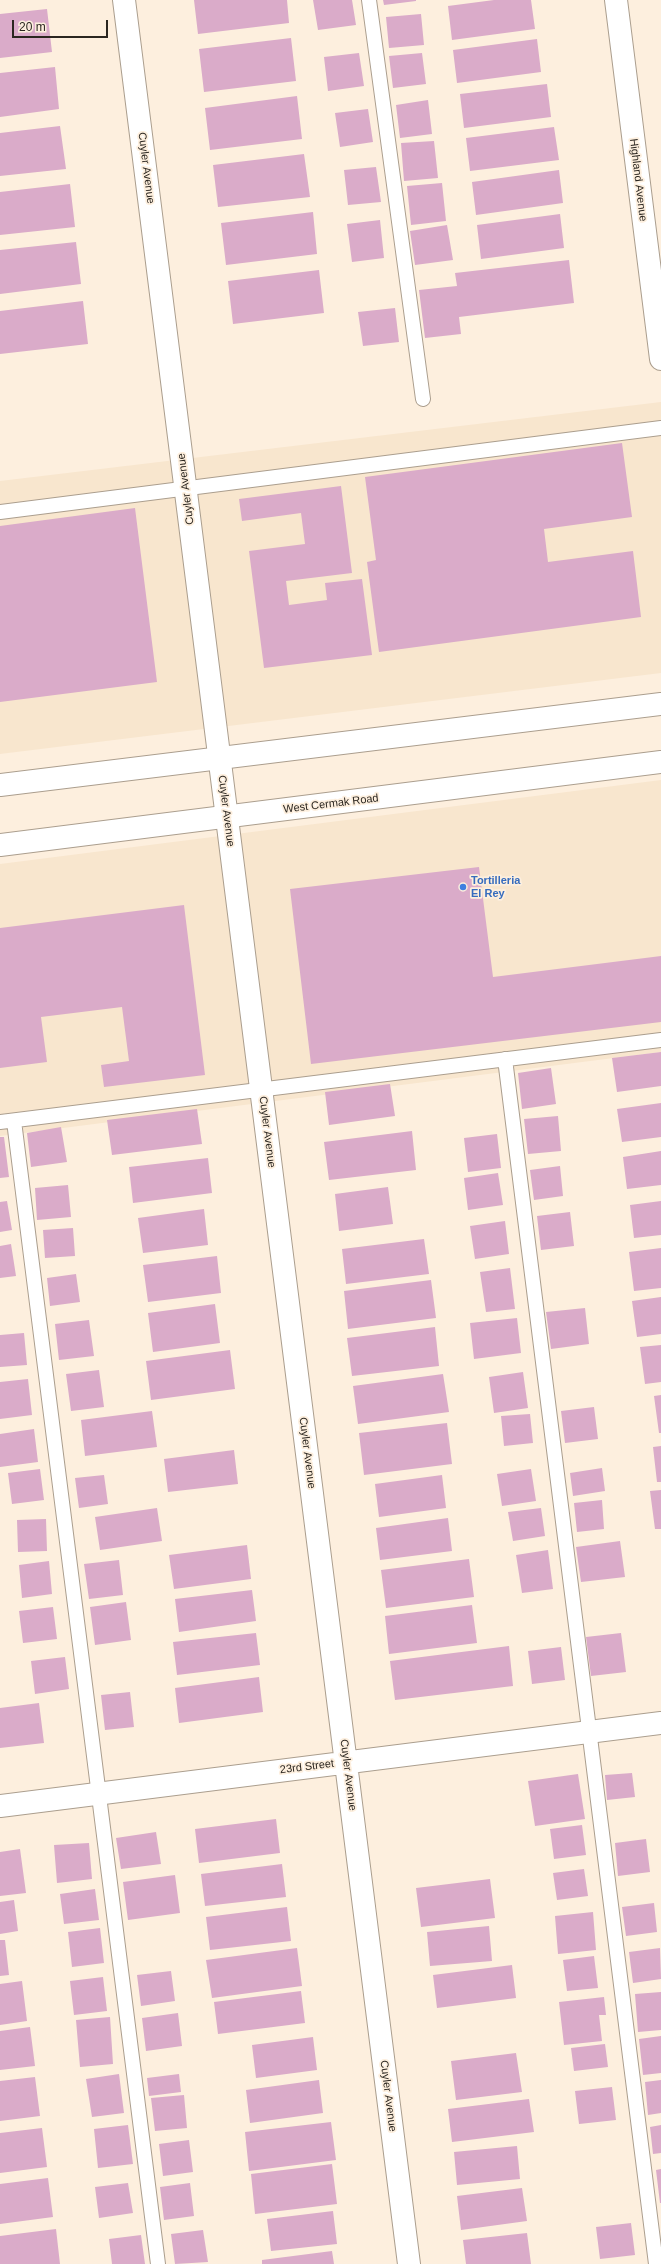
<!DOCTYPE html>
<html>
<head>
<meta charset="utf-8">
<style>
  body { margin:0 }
  #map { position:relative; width:661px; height:2264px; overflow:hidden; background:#fdefde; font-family:Arial,sans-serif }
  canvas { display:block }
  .scale { position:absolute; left:12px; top:20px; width:96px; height:18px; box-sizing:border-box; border:2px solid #2b2620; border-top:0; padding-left:5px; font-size:12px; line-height:14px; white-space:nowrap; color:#2b2620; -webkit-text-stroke:3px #fdefde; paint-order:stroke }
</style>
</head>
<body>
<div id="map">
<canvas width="661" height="2264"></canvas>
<div class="scale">20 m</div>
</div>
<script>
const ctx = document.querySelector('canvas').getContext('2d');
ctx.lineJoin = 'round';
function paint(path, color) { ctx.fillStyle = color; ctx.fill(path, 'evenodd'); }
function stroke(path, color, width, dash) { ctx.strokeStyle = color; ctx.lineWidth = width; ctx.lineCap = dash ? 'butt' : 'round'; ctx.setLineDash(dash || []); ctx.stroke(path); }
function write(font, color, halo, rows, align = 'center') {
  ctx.font = font + ' Arial,sans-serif'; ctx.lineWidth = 3.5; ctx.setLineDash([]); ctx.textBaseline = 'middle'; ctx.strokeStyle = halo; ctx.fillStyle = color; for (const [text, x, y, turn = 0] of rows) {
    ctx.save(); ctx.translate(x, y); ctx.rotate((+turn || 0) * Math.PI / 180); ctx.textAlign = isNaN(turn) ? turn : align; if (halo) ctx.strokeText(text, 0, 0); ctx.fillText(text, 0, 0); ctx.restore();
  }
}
const built = new Path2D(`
  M661 402V673L0 754V481Z
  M661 780V1052L0 1136V864Z`);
const building = new Path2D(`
  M194 0H287L289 23 198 34Z
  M313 0H352L356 25 318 30Z
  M383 0H416V1L384 5Z
  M494 0H531L535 29 452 40 448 6Z
  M47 9 52 52 0 58V14Z
  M421 14 424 45 389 48 386 17Z
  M291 38 296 81 204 92 199 49Z
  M537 39 541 72 457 83 453 50Z
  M359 53 364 86 328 91 324 57Z
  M422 53 426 84 393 88 389 56Z
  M55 67 59 109 0 117V73Z
  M547 84 551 117 464 128 460 94Z
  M297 96 302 139 210 150 205 108Z
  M428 100 432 134 400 138 396 105Z
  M368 109 373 142 340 147 335 113Z
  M60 126 66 169 0 176V133Z
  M554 127 559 160 470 171 466 138Z
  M434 141 438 178 404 181 401 143Z
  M304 154 310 197 218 207 213 165Z
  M376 167 381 202 348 205 344 170Z
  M559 170 563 203 476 215 472 182Z
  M442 183 446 221 411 225 407 186Z
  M70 184 75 227 0 235V192Z
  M313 212 317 254 226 265 221 223Z
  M560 214 564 248 481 259 477 225Z
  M380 220 384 258 352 262 347 224Z
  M447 225 453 260 415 265 410 231Z
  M76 242 81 284 0 294V250Z
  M569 260 574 303 459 317 461 334 425 338 419 290 457 286 455 273Z
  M319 270 324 313 233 324 228 281Z
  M83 301 88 344 0 354V311Z
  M395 308 399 342 363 346 358 312Z
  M622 443 632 517 544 529 548 562 633 551 641 617 379 652 367 562 376 560 365 477Z
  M341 486 352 573 286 581 289 605 327 600 325 583 362 579 372 655 264 668 249 551 305 544 301 513 242 521 239 499Z
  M135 508 157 682 0 702V526Z
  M479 867 493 977 661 956V1022L311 1064 290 889Z
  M184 905 205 1075 104 1087 101 1065 129 1061 122 1007 41 1017 47 1062 0 1068V928Z
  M661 1052V1086L617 1092 612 1058Z
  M551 1068 556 1104 522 1109 518 1073Z
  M390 1084 395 1116 329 1125 325 1092Z
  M661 1103V1137L622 1142 617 1109Z
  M197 1109 202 1144 112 1155 107 1120Z
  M558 1116 561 1151 528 1154 524 1119Z
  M61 1127 67 1162 31 1167 27 1133Z
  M412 1131 416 1170 329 1180 324 1142Z
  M497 1134 501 1168 468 1172 464 1138Z
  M0 1137H4L9 1177 0 1178Z
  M661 1151V1185L627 1189 623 1157Z
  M208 1158 212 1193 133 1203 129 1167Z
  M560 1166 563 1196 534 1200 530 1170Z
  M498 1173 503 1205 468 1210 464 1178Z
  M68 1185 71 1217 37 1220 35 1188Z
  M388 1187 393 1224 339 1231 335 1194Z
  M7 1201 12 1230 0 1232V1202Z
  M661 1201V1235L634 1238 630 1205Z
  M204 1209 208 1245 143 1253 138 1218Z
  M570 1212 574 1246 541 1250 537 1216Z
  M505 1221 509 1254 475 1259 470 1226Z
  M73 1228 75 1256 45 1258 43 1230Z
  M424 1239 429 1274 346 1284 342 1249Z
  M11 1244 16 1276 0 1278V1246Z
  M661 1248V1288L634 1291 629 1252Z
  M217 1256 221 1293 148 1302 143 1265Z
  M510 1268 515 1309 486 1312 480 1272Z
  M76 1274 80 1302 50 1306 47 1278Z
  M431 1280 436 1318 348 1329 344 1291Z
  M661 1297V1334L637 1337 632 1301Z
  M215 1304 220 1343 153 1352 148 1313Z
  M585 1308 589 1344 551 1349 546 1312Z
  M517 1318 521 1353 474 1359 470 1323Z
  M89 1320 94 1356 59 1360 55 1324Z
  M435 1327 439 1366 352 1376 347 1338Z
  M24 1333 27 1365 0 1367V1335Z
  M661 1345V1382L645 1384 640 1347Z
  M230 1350 235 1389 151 1400 146 1361Z
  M99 1370 104 1407 71 1411 66 1374Z
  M523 1372 528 1408 494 1413 489 1377Z
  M443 1374 449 1412 358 1424 353 1386Z
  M28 1379 32 1415 0 1419V1382Z
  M661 1395V1433H659L654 1396Z
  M594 1407 598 1439 565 1443 561 1411Z
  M152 1411 157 1447 85 1456 81 1420Z
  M530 1414 533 1443 504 1446 501 1416Z
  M447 1423 452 1464 364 1475 359 1433Z
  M34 1429 38 1462 0 1467V1434Z
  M661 1446V1482H657L653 1447Z
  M234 1450 238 1484 168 1492 164 1459Z
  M602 1468 605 1491 573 1496 570 1473Z
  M40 1469 44 1500 12 1504 8 1473Z
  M531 1469 536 1501 502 1506 497 1474Z
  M104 1475 108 1504 79 1508 75 1478Z
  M442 1475 446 1508 379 1517 375 1484Z
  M661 1490V1529H655L650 1491Z
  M602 1500 604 1529 577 1532 574 1503Z
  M157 1508 162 1541 100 1550 95 1517Z
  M541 1508 545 1536 513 1541 508 1512Z
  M448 1518 452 1551 380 1560 376 1528Z
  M46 1519 47 1551 18 1552 17 1520Z
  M620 1541 625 1577 581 1582 576 1547Z
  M247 1545 251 1579 174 1589 169 1555Z
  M548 1550 553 1589 522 1593 516 1555Z
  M469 1559 474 1597 386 1608 381 1570Z
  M119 1560 123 1595 89 1599 84 1564Z
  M49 1561 52 1594 22 1598 19 1565Z
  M252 1590 256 1621 179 1632 175 1599Z
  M126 1602 131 1640 95 1645 90 1607Z
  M472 1605 477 1643 389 1654 385 1616Z
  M53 1607 57 1639 23 1643 19 1611Z
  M256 1633 260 1665 177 1675 173 1642Z
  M621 1633 626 1672 591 1676 586 1637Z
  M509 1646 513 1686 395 1700 390 1661Z
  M561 1647 565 1680 532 1684 528 1651Z
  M65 1657 69 1689 35 1694 31 1661Z
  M259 1677 263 1712 179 1723 175 1688Z
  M130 1692 134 1727 105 1730 101 1695Z
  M39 1703 44 1743 0 1748V1708Z
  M632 1773 635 1797 607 1800 605 1775Z
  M578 1774 585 1819 535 1826 528 1781Z
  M276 1819 280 1853 199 1863 195 1829Z
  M582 1825 586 1855 554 1859 550 1829Z
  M156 1832 161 1864 121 1869 116 1838Z
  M646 1839 650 1872 618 1876 615 1843Z
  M89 1843 92 1879 57 1883 54 1845Z
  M20 1849 26 1893 0 1896V1852Z
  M282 1864 286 1897 205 1906 201 1874Z
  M584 1869 588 1896 557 1900 553 1873Z
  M175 1875 180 1913 128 1920 123 1882Z
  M490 1879 495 1918 421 1927 416 1888Z
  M95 1889 99 1920 64 1924 60 1894Z
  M14 1900 18 1931 0 1934V1902Z
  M654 1903 657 1932 626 1936 622 1907Z
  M287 1907 291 1941 210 1950 206 1917Z
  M593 1912 596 1950 558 1954 555 1916Z
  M489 1926 492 1961 430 1966 427 1932Z
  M100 1928 104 1963 72 1967 68 1932Z
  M0 1940H5L9 1975 0 1976Z
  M297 1948 302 1986 212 1998 206 1960Z
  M660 1948 661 1979 633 1983 629 1952Z
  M594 1956 598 1988 567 1991 563 1960Z
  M512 1965 516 1998 437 2008 433 1975Z
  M171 1971 175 2001 141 2006 137 1975Z
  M103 1977 107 2011 74 2015 70 1981Z
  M22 1981 27 2021 0 2025V1984Z
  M301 1991 305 2023 218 2034 214 2002Z
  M661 1992V2030L638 2032 635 1994Z
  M604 1997 606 2015H599L602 2041 564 2045 559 2002Z
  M178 2013 182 2046 146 2051 142 2018Z
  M110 2017 113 2064 80 2067 76 2020Z
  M30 2027 35 2066 0 2070V2031Z
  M661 2036V2073L643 2075 639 2039Z
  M313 2037 317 2070 256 2078 252 2045Z
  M605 2044 608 2067 574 2071 571 2048Z
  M516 2053 522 2092 456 2100 451 2061Z
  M119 2074 124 2113 92 2117 86 2079Z
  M179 2074 181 2092 149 2096 147 2078Z
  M35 2077 40 2116 0 2121V2081Z
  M319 2080 323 2113 250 2123 246 2090Z
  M661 2080V2113L648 2115 645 2082Z
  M612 2087 616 2120 579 2124 575 2091Z
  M184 2095 187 2128 155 2131 151 2098Z
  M529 2099 534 2132 452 2142 448 2109Z
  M331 2122 336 2160 249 2171 245 2132Z
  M128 2125 133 2164 98 2168 94 2129Z
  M661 2125V2153L653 2154 650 2127Z
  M42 2128 47 2167 0 2173V2133Z
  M189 2140 193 2172 163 2176 159 2144Z
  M517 2146 520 2179 457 2185 454 2152Z
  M332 2164 337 2204 255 2214 251 2174Z
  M661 2169V2203H660L656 2170Z
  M48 2178 53 2217 0 2224V2184Z
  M128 2183 133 2213 99 2218 95 2187Z
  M190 2183 194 2216 164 2220 160 2187Z
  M522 2188 527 2221 461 2230 457 2196Z
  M333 2211 337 2244 271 2251 267 2219Z
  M631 2223 635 2255 600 2259 596 2227Z
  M56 2229 60 2264H0V2236Z
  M203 2230 208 2262 175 2264 171 2234Z
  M527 2233 531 2264H466L463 2240Z
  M141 2235 145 2264H112L109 2239Z
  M332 2251 334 2264H262V2260Z`);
const service = new Path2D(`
  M369 0 423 399
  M0 512 661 428
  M505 1059 656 2264
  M14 1121 158 2264
  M0 1122 661 1040`);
const minor = new Path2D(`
  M124 0 409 2264
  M616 0 661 359
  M0 1806 661 1723`);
const secondary = new Path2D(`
  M0 785 661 704
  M0 845 661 762`);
const markers = [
  [463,887,4,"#3f7fe0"]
];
const streetNames = [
  ["Cuyler Avenue",146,168,83],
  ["Highland Avenue",638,180,83],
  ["Cuyler Avenue",186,489,-97],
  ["West Cermak Road",331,804,-7],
  ["Cuyler Avenue",226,811,83],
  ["Cuyler Avenue",267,1132,83],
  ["Cuyler Avenue",307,1453,83],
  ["23rd Street",307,1767,-7],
  ["Cuyler Avenue",348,1775,83],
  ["Cuyler Avenue",388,2096,83]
];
const shopNames = [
  ["Tortilleria",471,881],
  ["El Rey",471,894]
];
paint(built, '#f8e6ce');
paint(building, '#daabc9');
stroke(service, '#ab9e8e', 16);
stroke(minor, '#ab9e8e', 24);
stroke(secondary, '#ab9e8e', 24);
stroke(service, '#fff', 14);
stroke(minor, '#fff', 22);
stroke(secondary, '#fff', 22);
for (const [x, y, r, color] of markers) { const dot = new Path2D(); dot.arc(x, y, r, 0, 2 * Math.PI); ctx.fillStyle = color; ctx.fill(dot); stroke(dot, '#fdefde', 1.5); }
write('11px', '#2b2620', '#fdefde', streetNames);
write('bold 11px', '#366cbe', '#fdefde', shopNames, 'left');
</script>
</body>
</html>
